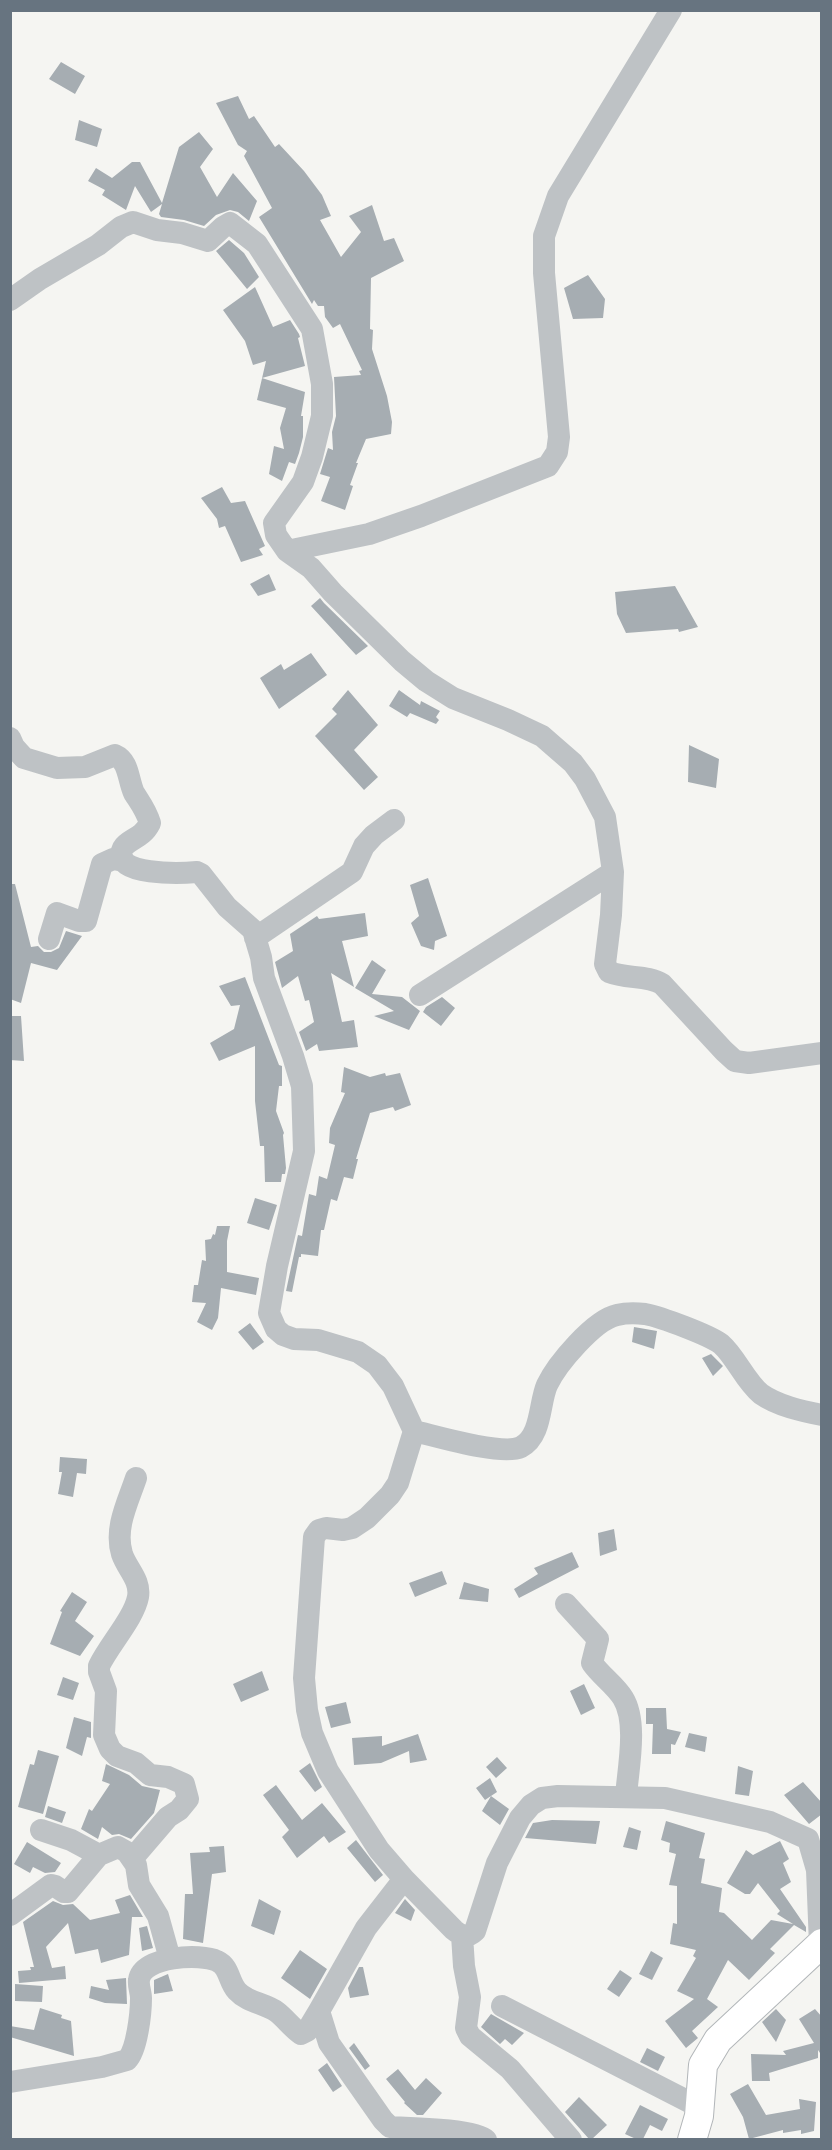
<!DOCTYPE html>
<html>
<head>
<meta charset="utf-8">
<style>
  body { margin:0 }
  #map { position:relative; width:832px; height:2150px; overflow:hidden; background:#f5f5f2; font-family:Quicksand,sans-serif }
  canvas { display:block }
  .frame { position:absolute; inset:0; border:12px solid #677480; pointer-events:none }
</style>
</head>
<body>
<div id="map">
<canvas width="832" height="2150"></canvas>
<div class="frame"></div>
</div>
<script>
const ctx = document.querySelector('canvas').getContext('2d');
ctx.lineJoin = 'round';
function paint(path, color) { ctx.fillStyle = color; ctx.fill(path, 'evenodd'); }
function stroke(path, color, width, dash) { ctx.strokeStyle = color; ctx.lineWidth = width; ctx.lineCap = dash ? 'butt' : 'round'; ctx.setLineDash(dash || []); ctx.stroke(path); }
const building = new Path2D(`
  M61 62 85 76 75 94 49 79Z
  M238 96 249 119 254 116 275 147 279 144 304 171 322 195 331 216 320 220 341 257 361 232 349 216 372 205 384 241 394 238 404 261 371 278 370 329 373 330 372 349 387 396 392 422 391 434 366 439 356 463H358L350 485 353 486 345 510 321 501 330 477 320 474 328 448 333 450 332 432 336 416 334 377 361 375 359 371 362 370 340 324 333 328 325 317 324 306H318L314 300 312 304 259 217 272 208 244 156 247 151 238 145 216 103Z
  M79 120 102 129 97 147 75 140Z
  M199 132 213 149 200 167 217 197 233 173 257 201 249 221 238 212 230 210 216 215 204 226 184 220 161 217 159 214 162 204 151 212 135 186 126 210 102 195 105 190 88 181 96 168 112 178 132 162H140L162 203 179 147Z
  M229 240 244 253 259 277 247 289 216 251Z
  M588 275 605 299 603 318 573 319 564 288Z
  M255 287 273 327 290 320 299 334 300 337 298 338 305 366 262 378 305 392 301 416H303V437L299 453 295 464 289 462 282 481 269 474 274 446 284 449 280 428 286 408 257 400 266 361 253 365 245 341 223 310Z
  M222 487 231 503 245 501 265 546 259 549 263 555 241 562 225 526 219 528 217 519 201 498Z
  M269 574 276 590 258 596 250 584Z
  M675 586 698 627 679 632 678 629 626 633 617 614 615 592Z
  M320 598 324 603 368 646 356 655 311 606Z
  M311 653 327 675 279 709 260 678 281 664 284 670Z
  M348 690 378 725 354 750 378 777 364 790 315 736 337 714 332 709Z
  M399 690 420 705 421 701 440 711 436 717 439 720 436 724 410 713 407 717 389 706Z
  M689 745 719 759 716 788 688 782Z
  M428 878 447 936 435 941 434 950 421 946 411 923 419 916 410 885Z
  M10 884H15L31 947 38 946 44 952H51L59 948 66 931 82 936 57 970 31 963 21 1003 10 999Z
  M365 913 368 936 342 941 354 987 331 973 342 1022 354 1020 358 1047 319 1051 317 1044 306 1051 299 1032 314 1022 309 1000 305 1001 298 976 282 988 275 962 293 951 290 934 317 916 319 919Z
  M372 960 386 970 372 994 402 997 420 1011 409 1030 374 1016 394 1011 355 988Z
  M245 977 279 1065 282 1066V1086H279L276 1111 284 1133 283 1135 286 1168 285 1174H282L281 1182H265L264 1146H260L255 1101V1046L219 1061 210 1043 234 1029 240 1005 231 1006 219 986Z
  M442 997 455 1008 441 1026 423 1012 426 1007Z
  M10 1016H21L24 1061 10 1060Z
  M344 1067 370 1077 385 1073 386 1076 400 1073 411 1105 395 1111 393 1107 370 1113 356 1159H358L353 1179 344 1177 337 1201 331 1199 324 1230H321L318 1256 301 1254V1257H299L292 1292 286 1291 298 1235 302 1236 309 1194 316 1196 319 1176 327 1179 335 1145 329 1143 330 1128 345 1093 341 1092Z
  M255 1198 277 1205 269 1230 247 1223Z
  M217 1226H230L227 1241V1272L259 1278 256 1295 221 1288 218 1318 212 1330 197 1322 206 1303 192 1302 194 1285H198L202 1260 206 1261 205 1240 211 1239 213 1234 215 1235Z
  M250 1323 264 1342 253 1350 238 1332Z
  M634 1327 657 1331 654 1349 632 1342Z
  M711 1354 723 1366 713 1376 702 1358Z
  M60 1457 87 1459 86 1474 77 1473 73 1497 58 1494 62 1472H59Z
  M614 1529 617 1550 600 1556 598 1533Z
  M572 1552 579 1567 519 1598 514 1589 538 1574 534 1568Z
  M442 1571 447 1584 415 1597 409 1583Z
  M464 1582 489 1589 488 1602 459 1599Z
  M72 1592 87 1602 75 1621 94 1636 80 1656 50 1644 62 1612 60 1611Z
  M262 1671 269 1690 241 1702 233 1684Z
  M63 1677 79 1683 73 1700 57 1695Z
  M584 1684 595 1708 581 1715 570 1691Z
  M346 1702 351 1723 331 1728 325 1707Z
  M646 1708H666L667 1729 681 1732 675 1745 671 1744V1754H652L653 1724H646Z
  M74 1717 91 1722V1738L87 1737 82 1756 66 1748Z
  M689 1733 707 1737 705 1752 685 1747Z
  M418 1734 427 1760 410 1763 409 1751 381 1763 354 1765 352 1738 382 1736V1746Z
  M38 1750 59 1756 43 1814 18 1807 30 1764 34 1765Z
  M497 1757 507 1768 496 1778 486 1767Z
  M310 1763 322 1787 315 1792 299 1771Z
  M106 1764 129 1775 142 1786 160 1790 154 1813 131 1839 119 1834 112 1835 102 1827 98 1839 81 1829 89 1809 92 1811 110 1784 102 1781Z
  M738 1766 753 1771 749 1796 735 1794Z
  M490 1778 497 1792 485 1800 476 1788Z
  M803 1782 822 1803V1814L809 1824 784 1795Z
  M276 1785 302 1820 322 1803 346 1832 329 1843 324 1836 297 1858 282 1837 289 1830 263 1795Z
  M491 1796 509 1809 500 1825 482 1811Z
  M48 1806 66 1812 62 1823 45 1817Z
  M552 1820 600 1821 596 1844 525 1838 533 1823Z
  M666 1821 705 1833 699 1858 705 1859 701 1883 722 1888 719 1912 724 1913 752 1940 771 1920 793 1924 777 1914 780 1911 758 1883 750 1894H745L727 1883 746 1850 753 1855 780 1841 789 1859 783 1863 791 1882 780 1889 806 1927V1932L794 1925 770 1949 775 1953 749 1980 728 1960 707 1999 718 2007 692 2031 698 2038 686 2048 665 2021 694 1999 677 1991 696 1958 693 1956 696 1950 670 1944 673 1923 677 1924V1886L669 1885 676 1854 669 1852 670 1843 661 1840Z
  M629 1827 641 1831 637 1850 623 1847Z
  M356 1840 383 1875 375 1882 347 1848Z
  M27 1842 61 1863 55 1872 45 1873 33 1867 30 1873 14 1864Z
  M224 1846 226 1872 212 1874 203 1943 183 1939 185 1894H193L190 1853 210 1852 209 1847Z
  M130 1895 143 1917H132L129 1955 101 1963 98 1949 75 1954 68 1923 46 1947 52 1968 65 1966 66 1979 19 1983 18 1971 31 1970 30 1967H34L23 1922 53 1901 63 1905 73 1904 90 1920 120 1913 115 1900Z
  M259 1899 281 1911 274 1935 251 1926Z
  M405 1899 415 1910 411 1921 395 1913Z
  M147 1926 153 1948 142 1951 139 1928Z
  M300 1950 327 1969 310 1999 281 1978Z
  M651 1951 663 1958 652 1980 639 1974Z
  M359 1967H363L369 1995 350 1998 348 1988Z
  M620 1970 632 1978 619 1997 607 1989Z
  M168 1974 173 1991 154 1994V1980Z
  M126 1978 127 2004 105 2003 89 1998 91 1986 109 1990 106 1980Z
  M15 1984 43 1986 42 2002 15 2001Z
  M40 2008 62 2015 61 2018 71 2021 74 2056 10 2037V2026L34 2030Z
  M776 2009 786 2020 776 2042 762 2022Z
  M815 2009 822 2017V2056L818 2050V2058L769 2073 770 2081H752L751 2054 786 2055 783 2051 814 2043 799 2019Z
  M491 2014 524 2033 512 2045 505 2039 500 2044 481 2027Z
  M354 2043 370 2066 365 2070 349 2048Z
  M647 2048 665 2057 658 2071 640 2062Z
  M327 2063 342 2086 333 2092 318 2070Z
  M398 2069 415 2090 426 2078 442 2093 423 2115H417L404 2103 405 2102 386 2079Z
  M748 2084 766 2115 800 2109 799 2099 816 2102 814 2131 801 2134V2130L783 2133V2130L749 2139 743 2117 730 2094Z
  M579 2097 607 2125 592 2139H589L565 2112Z
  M640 2105 668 2119 662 2131 650 2125 643 2139H636L625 2134Z`);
const minor = new Path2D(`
  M10 300 40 279 98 245 121 227 133 222 157 230 182 233 208 241 223 227 230 223 257 244 312 329 322 384V416L312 457 303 482 274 523 276 535 287 551 311 568 333 593 402 661 426 681 453 698 508 720 542 736 573 763 585 779 605 817 613 872 611 915 605 964 609 972C626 979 648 975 662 984L724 1051 735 1061 749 1063 822 1053
  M287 551 369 534 421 516 548 466 557 452 559 437 544 273V236L558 196 671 10
  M10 738 14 747 24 758 57 768 85 767 115 755C129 761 128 780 134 793 141 804 146 810 150 823 142 839 128 839 123 848 108 877 185 873 197 872L201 874 227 907 253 930 261 957 264 978 293 1056 302 1086 304 1151 277 1266 269 1313 276 1329 283 1335 294 1339 318 1340 358 1352 377 1365 393 1386 414 1431 398 1483 390 1495 367 1518 352 1528 343 1530 326 1528 319 1530 314 1537 304 1678 307 1710 312 1733 328 1771 379 1850 404 1879 454 1930C461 1936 468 1938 475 1931L497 1863 520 1818 531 1805 542 1798 558 1796 665 1798 770 1822 808 1839 817 1870 820 1945
  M255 938 352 872 364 846 374 835 394 820
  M49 939 57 913 79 921H86L102 864 113 859 124 861
  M420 995 613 872
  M414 1431C436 1436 502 1456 521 1447 542 1436 539 1403 547 1385 557 1364 594 1320 617 1315 625 1313 637 1313 645 1314 661 1317 709 1335 721 1344 736 1357 745 1381 761 1394 778 1406 802 1411 822 1415
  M566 1604 598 1639 592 1663C601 1676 615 1685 623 1698 638 1722 628 1769 626 1796
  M41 1830 71 1840 99 1855 118 1847 127 1852 136 1865 139 1885 158 1916 170 1959
  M132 1859 168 1817 179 1810 188 1799 184 1784 168 1777 150 1775 136 1763 117 1756 110 1749 104 1735 106 1691 99 1672V1666C109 1645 134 1618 138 1597 141 1580 127 1569 122 1554 114 1528 128 1502 136 1478
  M404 1879 366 1928 319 2011 329 2043 383 2120 390 2127C408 2128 475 2129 486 2140
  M10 1915 51 1885 55 1886 64 1892H68L99 1855
  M462 1935 464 1966 470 1997 466 2028 470 2036 510 2069 571 2140
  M502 2006 699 2107
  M10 2082 102 2067 127 2060C137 2050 141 2013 141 1998 141 1992 138 1986 139 1980 142 1956 201 1953 217 1961 230 1967 228 1981 237 1991 248 2003 265 2003 277 2012 286 2019 292 2028 301 2034L307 2031 319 2011`);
const major = new Path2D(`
  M692 2140 699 2116 703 2065 718 2040 822 1943`);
paint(building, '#a6adb2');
stroke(major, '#b2b6b9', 30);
stroke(minor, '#bec2c5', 22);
stroke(major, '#fff', 28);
</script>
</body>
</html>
